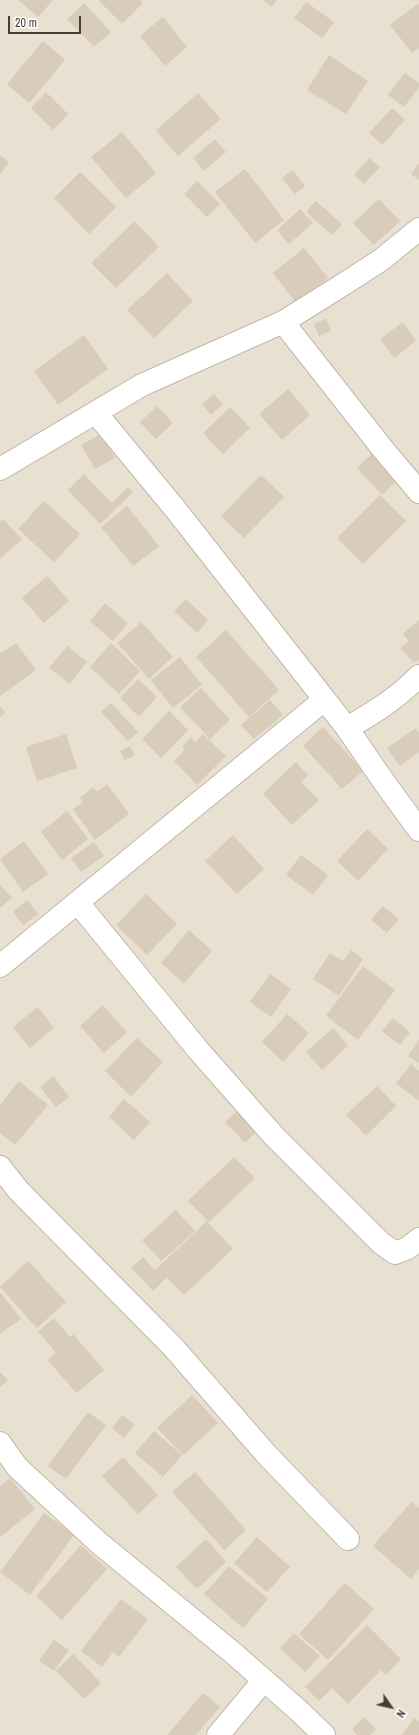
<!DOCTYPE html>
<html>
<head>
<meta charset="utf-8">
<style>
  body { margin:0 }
  #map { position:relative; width:419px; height:1735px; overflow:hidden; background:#f3eee3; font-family:"Archivo Narrow",sans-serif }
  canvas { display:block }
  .north { position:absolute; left:371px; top:1687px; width:40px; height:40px; -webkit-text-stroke:3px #fff; paint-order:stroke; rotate:124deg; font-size:11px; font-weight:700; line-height:16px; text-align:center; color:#453e33 }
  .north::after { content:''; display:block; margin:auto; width:14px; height:18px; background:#453e33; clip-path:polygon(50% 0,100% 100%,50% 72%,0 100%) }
  .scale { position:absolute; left:8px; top:16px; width:73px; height:18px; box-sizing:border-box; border:2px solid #453e33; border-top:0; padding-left:5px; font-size:12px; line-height:14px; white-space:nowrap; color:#453e33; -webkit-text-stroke:3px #fff; paint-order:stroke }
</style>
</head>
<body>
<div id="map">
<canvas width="419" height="1735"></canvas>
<div class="north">N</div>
<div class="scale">20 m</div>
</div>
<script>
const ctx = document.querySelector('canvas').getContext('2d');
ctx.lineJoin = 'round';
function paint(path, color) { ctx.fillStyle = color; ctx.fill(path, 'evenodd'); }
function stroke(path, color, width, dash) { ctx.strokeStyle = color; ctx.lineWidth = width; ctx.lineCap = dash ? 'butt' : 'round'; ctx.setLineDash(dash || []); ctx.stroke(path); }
const residential = new Path2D(`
  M0 0H419V1735H0Z`);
const building = new Path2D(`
  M18 0H53L38 17Z
  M98 0H140L143 3 122 24Z
  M263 0H277L271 7Z
  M306 2 334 22 322 38 294 18Z
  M84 3 111 32 94 47 67 19Z
  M419 3V48L412 53 390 25Z
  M163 17 187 47 165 66 140 36Z
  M43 41 65 60 29 103 7 84Z
  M329 55 368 81 346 114 307 90Z
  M405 73 419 83V87L404 107 388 95Z
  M46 92 68 114 53 130 31 108Z
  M198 93 221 119 178 156 156 130Z
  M392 108 405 120 382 145 369 133Z
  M122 132 156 173 126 198 91 157Z
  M215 139 226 152 204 171 193 158Z
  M0 155 9 162 0 174Z
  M369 158 380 167 364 184 354 175Z
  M419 163V180L411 174Z
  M245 169 284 220 255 243 215 192Z
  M293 170 305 186 295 194 282 178Z
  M80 172 116 207 89 234 54 198Z
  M197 181 220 204 207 217 184 194Z
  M379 199 400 221 374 245 353 223Z
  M316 201 342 224 332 235 306 212Z
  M300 209 313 223 289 244 277 230Z
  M135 221 159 247 116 288 91 263Z
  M304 248 328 278 296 303 273 273Z
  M167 273 193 301 154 338 127 310Z
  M326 319 331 331 319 336 314 324Z
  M403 322 416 341 394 358 380 339Z
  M84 335 108 369 58 405 34 371Z
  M288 389 310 415 282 440 259 414Z
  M214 394 223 404 211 415 202 404Z
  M157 406 173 423 156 439 140 422Z
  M230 407 250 428 223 454 203 433Z
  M101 434 115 458 95 469 81 445Z
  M374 452 399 479 382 495 357 468Z
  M84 474 112 503 128 487 133 492 100 524 68 490Z
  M261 475 284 497 244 538 221 516Z
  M380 495 406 521 363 564 337 538Z
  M44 501 80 534 54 562 18 529Z
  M127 506 159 546 133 566 101 527Z
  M3 519 22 539 0 559V522Z
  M47 576 69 601 44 623 22 598Z
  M186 599 208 620 197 633 174 611Z
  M105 603 128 623 113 641 90 621Z
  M419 620V659L414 663 400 648 409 641 403 634Z
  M141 622 173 657 149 679 117 643Z
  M226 630 279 690 249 717 196 657Z
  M16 643 36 670 0 696V651L1 653Z
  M111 643 140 671 119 694 90 667Z
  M67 646 87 662 70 684 49 668Z
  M180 657 202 685 173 708 151 680Z
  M138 679 157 697 139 717 120 698Z
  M201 688 230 720 210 739 180 707Z
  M270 700 283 715 254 739 241 725Z
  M111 703 138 732 128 741 101 712Z
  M0 706 5 713 0 717Z
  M169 711 188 730 161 758 142 739Z
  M323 727 363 771 342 789 303 746Z
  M416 728 419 733V752L400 766 387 748Z
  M66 734 77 768 37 781 26 747Z
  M203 734 226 756 197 785 174 761 185 750 182 747 191 737 195 742Z
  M130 746 135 755 125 760 120 751Z
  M296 762 308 775 301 782 319 800 292 825 263 794Z
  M107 784 129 814 95 840 73 809 83 802 80 798 93 787 97 792Z
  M67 811 88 839 62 860 41 832Z
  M367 829 388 849 358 881 337 861Z
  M233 835 264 869 237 894 205 861Z
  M24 841 48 874 23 892 0 859Z
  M94 842 104 856 81 872 71 858Z
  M301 855 328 875 313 895 286 875Z
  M0 885 12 898 0 908Z
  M146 894 177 924 147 955 116 925Z
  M27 900 38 914 23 925 13 912Z
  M383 906 399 919 387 933 371 920Z
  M189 930 212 951 184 983 161 963Z
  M351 950 363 959 339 996 313 979 330 953 343 961Z
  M363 966 395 990 358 1040 326 1016Z
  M270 974 291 989 271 1017 250 1002Z
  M103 1005 127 1032 104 1053 80 1026Z
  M38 1007 54 1028 30 1048 13 1027Z
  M287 1014 309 1033 283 1062 262 1042Z
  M393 1018 410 1032 400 1045 382 1031Z
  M333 1028 348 1046 322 1070 306 1052Z
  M137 1038 163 1062 131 1097 105 1071Z
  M419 1039V1063L408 1056Z
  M411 1064 419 1071V1101L396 1083Z
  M53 1076 69 1097 56 1107 40 1087Z
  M19 1081 48 1105 15 1145 0 1133V1105Z
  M377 1086 396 1106 366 1136 346 1115Z
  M124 1099 150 1122 134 1140 109 1117Z
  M238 1110 257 1131 245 1143 225 1122Z
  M234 1157 255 1178 209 1222 188 1201Z
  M176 1210 195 1231 161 1261 142 1240Z
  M207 1221 233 1249 184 1295 167 1277 153 1291 131 1268 143 1257 155 1270Z
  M28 1261 66 1302 37 1328 0 1287Z
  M0 1293H1L21 1319 0 1334Z
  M54 1318 70 1337 73 1334 104 1370 76 1393 48 1360 56 1353 38 1331Z
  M0 1372 8 1380 0 1387Z
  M192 1395 218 1423 183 1455 157 1428Z
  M88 1412 106 1425 66 1479 48 1466Z
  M122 1415 135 1425 124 1438 112 1428Z
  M154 1431 182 1455 163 1477 135 1453Z
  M123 1457 158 1495 138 1514 102 1476Z
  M195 1472 246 1530 224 1550 172 1492Z
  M10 1478 35 1509 0 1537V1486Z
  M411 1502 419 1508V1569L411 1579 373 1546Z
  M44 1513 74 1535 30 1595 0 1572Z
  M257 1537 290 1567 267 1592 234 1563Z
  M206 1539 226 1562 197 1589 176 1567Z
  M81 1545 107 1569 62 1620 36 1596Z
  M229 1566 268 1599 243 1628 204 1594Z
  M345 1583 374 1609 328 1660 299 1634Z
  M121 1599 148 1619 119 1657 113 1652 102 1667 81 1651Z
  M367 1625 401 1659 386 1675 381 1670 348 1704 332 1688 319 1701 305 1687Z
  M294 1633 320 1656 305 1672 280 1648Z
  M54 1640 69 1650 54 1671 39 1661Z
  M73 1654 101 1683 84 1699 56 1671Z
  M203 1693 220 1707 196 1735H169L168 1734Z
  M364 1717 376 1730 370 1735H357L352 1729Z
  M414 1718 419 1721V1735H402Z`);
const minor = new Path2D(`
  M283 322 382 448 419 492
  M96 413 176 510 347 728 384 782 419 830
  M0 469 142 385 283 322 336 289 381 260 419 229
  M347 728C375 712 396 699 419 676
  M78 903 199 1051 273 1135 381 1243 395 1253 408 1248 419 1239
  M0 966 324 700
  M0 1167 18 1190 173 1347 267 1455 348 1539
  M0 1443 17 1467 99 1543 233 1653 298 1710 324 1735
  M218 1735 264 1680`);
paint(residential, '#e8e0d1');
paint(building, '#d9ccbb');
stroke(minor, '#c2b8a8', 24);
stroke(minor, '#fff', 22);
</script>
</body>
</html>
